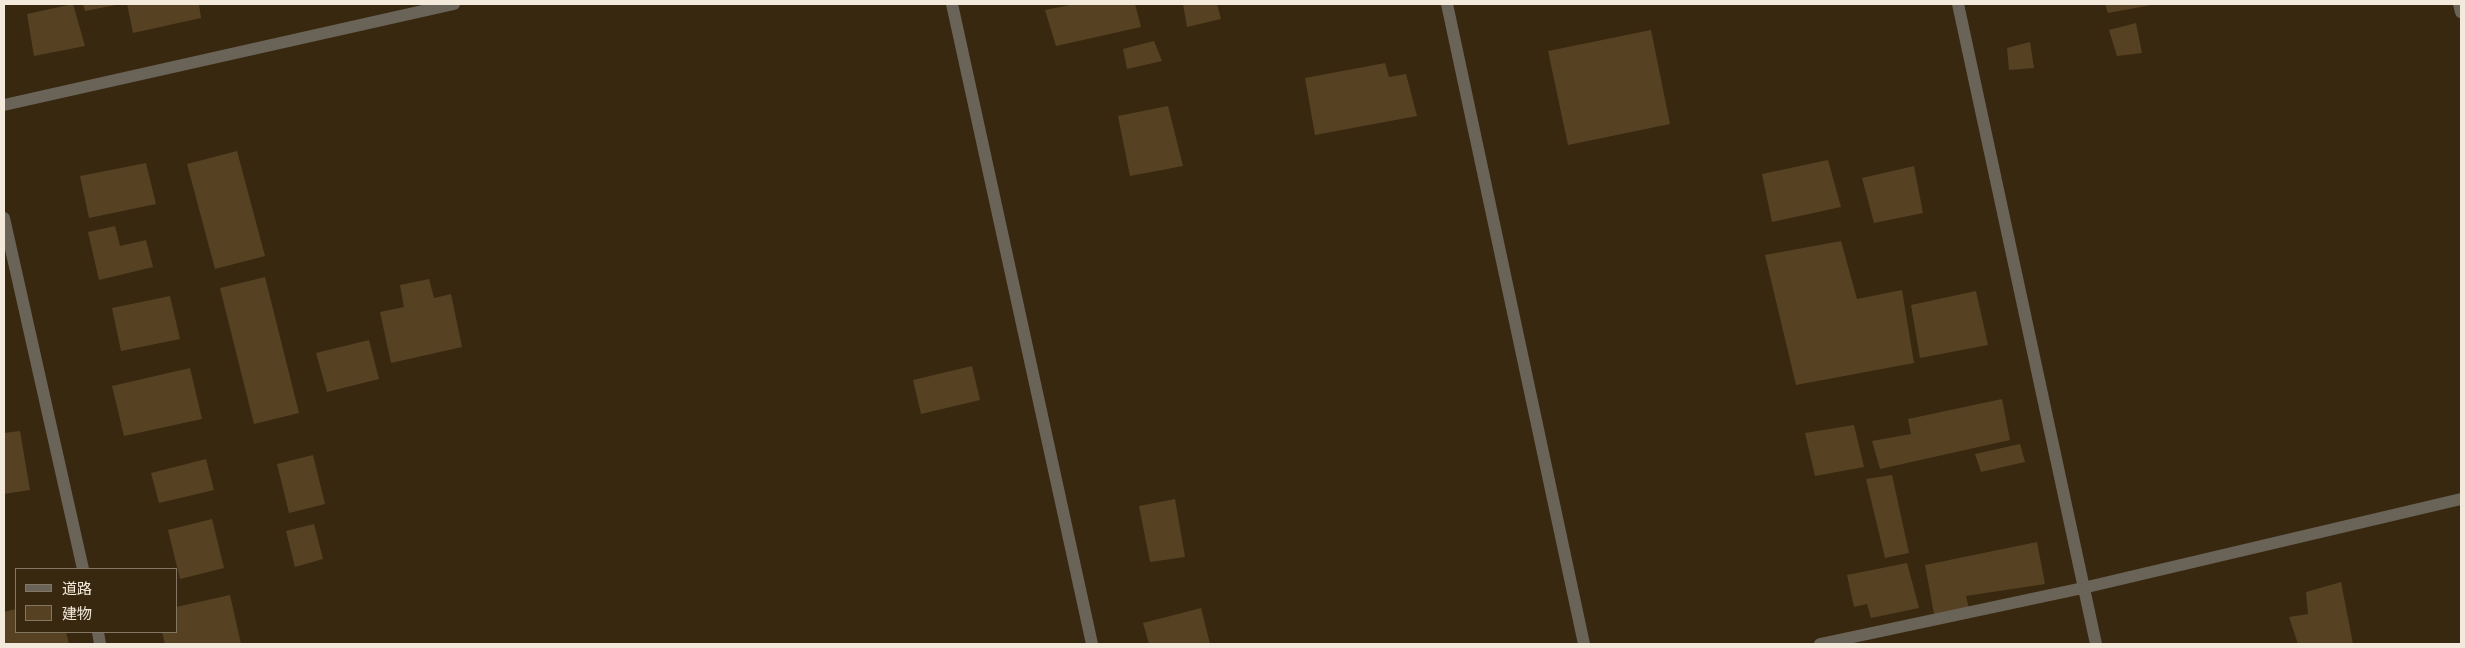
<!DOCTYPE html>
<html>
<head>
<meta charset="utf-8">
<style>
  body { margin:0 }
  #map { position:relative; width:2465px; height:648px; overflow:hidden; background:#382810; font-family:"Fira Sans","Noto Sans JP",sans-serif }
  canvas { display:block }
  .frame { position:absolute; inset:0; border:5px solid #f4eadc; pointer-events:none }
  .legend { position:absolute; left:15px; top:568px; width:162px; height:65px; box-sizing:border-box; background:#382810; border:1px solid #837662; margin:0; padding:6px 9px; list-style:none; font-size:15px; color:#f4eadc }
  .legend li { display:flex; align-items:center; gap:10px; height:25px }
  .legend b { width:25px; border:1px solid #837662 }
</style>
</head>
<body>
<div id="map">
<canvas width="2465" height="648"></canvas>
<div class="frame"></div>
<ul class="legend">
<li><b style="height:6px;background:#6a6357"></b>道路</li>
<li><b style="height:14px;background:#564223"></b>建物</li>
</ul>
</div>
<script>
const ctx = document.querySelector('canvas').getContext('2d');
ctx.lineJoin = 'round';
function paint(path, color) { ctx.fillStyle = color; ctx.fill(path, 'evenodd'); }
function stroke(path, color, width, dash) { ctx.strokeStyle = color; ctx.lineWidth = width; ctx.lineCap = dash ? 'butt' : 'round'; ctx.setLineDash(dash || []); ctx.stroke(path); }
const building = new Path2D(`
  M73 4 85 46 34 56 27 14Z
  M83 4H116V5L85 11Z
  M127 4H199L201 18 133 33Z
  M1075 4H1135L1141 27 1056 46 1045 10Z
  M1183 4H1217L1221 19 1187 27Z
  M2105 4H2151V5L2108 13Z
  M2136 23 2142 53 2117 56 2109 30Z
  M1651 30 1670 124 1568 145 1548 51Z
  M1154 41 1162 61 1127 69 1123 49Z
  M2030 42 2034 68 2009 70 2007 48Z
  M1385 63 1389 77 1406 74 1417 116 1315 135 1305 78Z
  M1168 106 1183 166 1130 176 1118 116Z
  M237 151 265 256 215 269 187 164Z
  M1828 160 1841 207 1772 222 1762 174Z
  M146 163 156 204 89 218 80 176Z
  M1914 166 1923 213 1874 223 1862 178Z
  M115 226 120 246 146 240 153 267 99 280 88 232Z
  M1841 241 1857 299 1902 290 1914 363 1796 385 1765 255Z
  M265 277 299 413 254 424 220 288Z
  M429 279 434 298 451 294 462 347 391 363 380 312 404 307 400 285Z
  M1976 291 1988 345 1920 358 1911 305Z
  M170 296 180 339 121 351 112 308Z
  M369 340 379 379 327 392 316 353Z
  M972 366 980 400 921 414 913 380Z
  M190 368 202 419 124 436 112 386Z
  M2002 399 2010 440 1880 469 1872 441 1911 434 1908 419Z
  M1854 425 1864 467 1815 476 1805 433Z
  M20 431 30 490 4 494V433Z
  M2020 444 2025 462 1981 472 1975 454Z
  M313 455 325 504 289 513 277 464Z
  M206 459 214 490 159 503 151 473Z
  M1892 475 1909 553 1885 558 1866 479Z
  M1175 499 1185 557 1150 562 1139 506Z
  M212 519 224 568 180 579 168 530Z
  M314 524 323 559 295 567 286 531Z
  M2037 542 2045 584 1966 596 1969 609 1934 614 1925 565Z
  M1907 563 1919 608 1871 618 1867 604 1854 607 1847 575Z
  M2341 582 2353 644H2298L2289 617 2308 614 2306 592Z
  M230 595 241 644H165L162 632H176V607Z
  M1201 608 1210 644H1149L1143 623Z
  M16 609V632H66L69 644H4V612Z`);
const minor = new Path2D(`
  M2459 4 2461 12`);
const tertiary = new Path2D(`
  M952 4 1092 644
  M1447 4 1584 644
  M1958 4 2096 644
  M4 105 454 4
  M4 218 83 569
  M98 632 100 644
  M1820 644 2083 588 2461 499`);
paint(building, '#564223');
stroke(minor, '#6a6357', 12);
stroke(tertiary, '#6a6357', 12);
</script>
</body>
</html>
